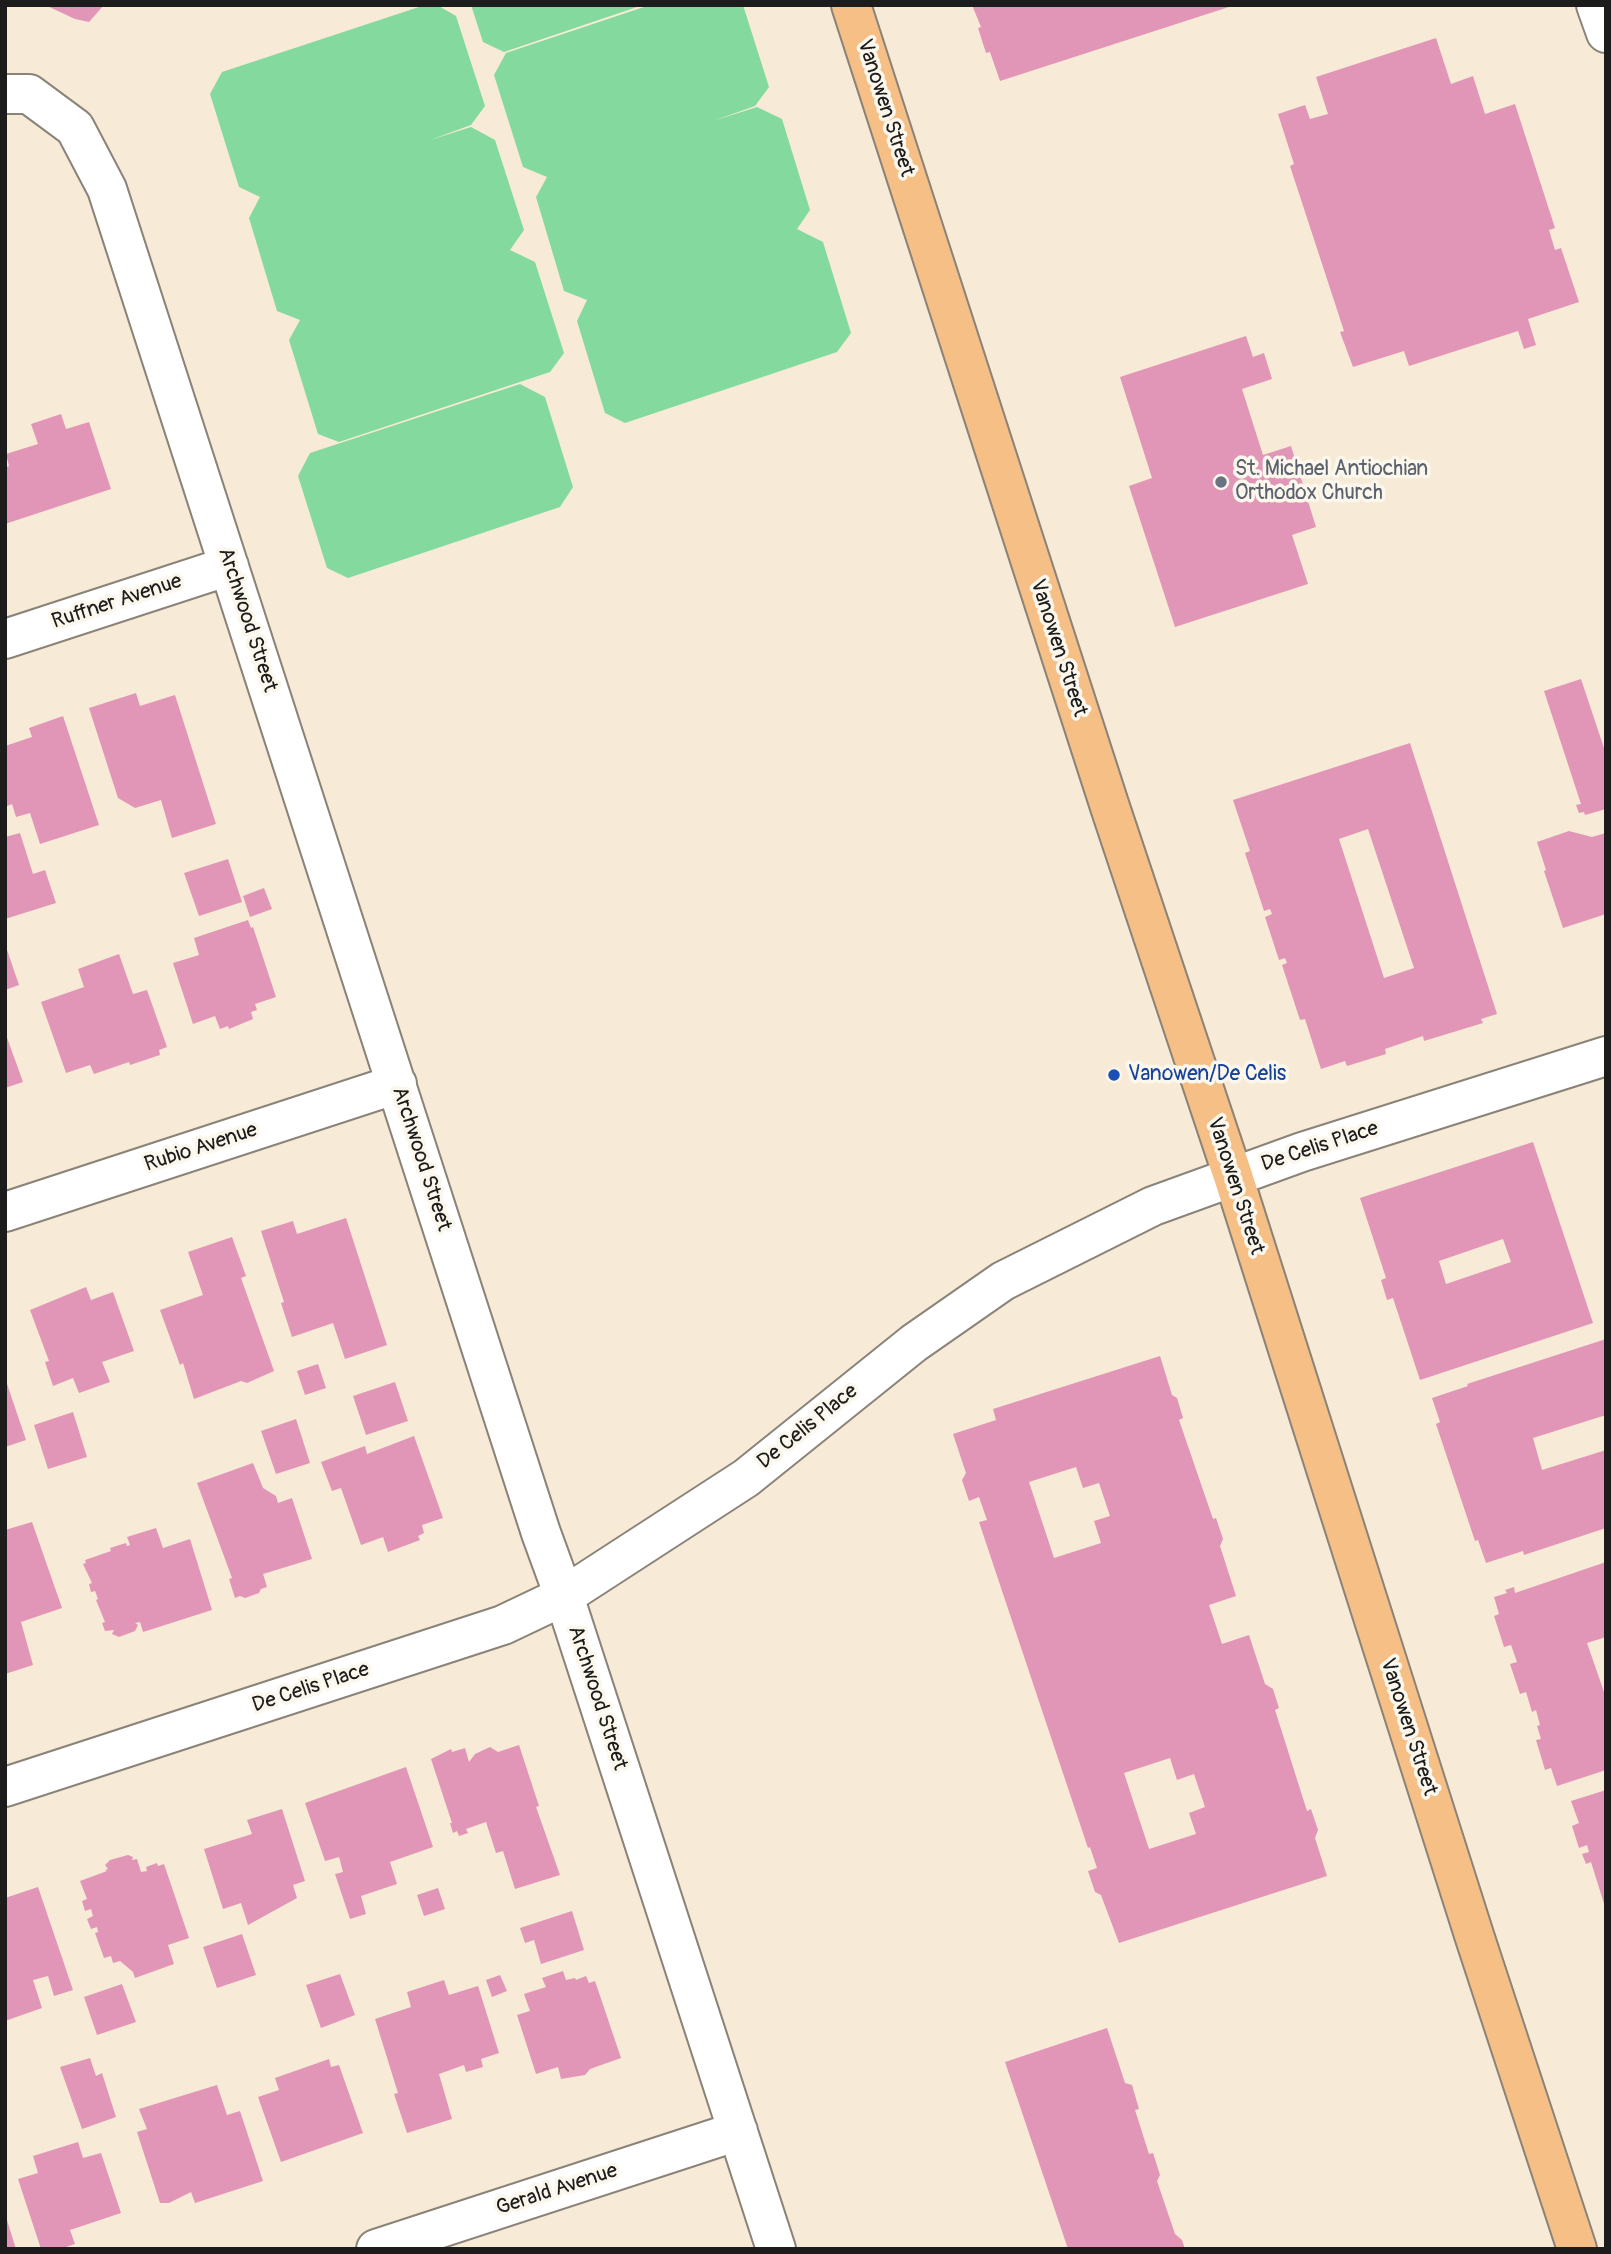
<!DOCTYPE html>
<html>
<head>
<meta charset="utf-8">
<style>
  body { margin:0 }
  #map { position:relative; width:1611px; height:2254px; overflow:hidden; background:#f7ead6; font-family:Pangolin,sans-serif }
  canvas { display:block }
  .frame { position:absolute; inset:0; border:7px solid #1c1c1c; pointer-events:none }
</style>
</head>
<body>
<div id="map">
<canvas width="1611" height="2254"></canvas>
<div class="frame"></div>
</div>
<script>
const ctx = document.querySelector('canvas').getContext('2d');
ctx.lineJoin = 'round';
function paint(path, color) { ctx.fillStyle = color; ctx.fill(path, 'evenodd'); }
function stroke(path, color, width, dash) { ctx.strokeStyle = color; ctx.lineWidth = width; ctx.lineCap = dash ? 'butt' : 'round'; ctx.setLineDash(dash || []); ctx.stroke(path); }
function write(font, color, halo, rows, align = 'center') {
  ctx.font = font + ' Pangolin,sans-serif'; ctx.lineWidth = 7; ctx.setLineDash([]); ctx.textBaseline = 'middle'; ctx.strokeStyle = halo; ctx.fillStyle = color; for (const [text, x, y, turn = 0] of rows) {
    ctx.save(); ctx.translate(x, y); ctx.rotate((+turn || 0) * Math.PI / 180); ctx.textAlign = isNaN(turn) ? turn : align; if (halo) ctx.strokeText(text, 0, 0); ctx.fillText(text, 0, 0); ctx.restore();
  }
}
const green = new Path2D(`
  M425 5H437L456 16 485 106 471 125 430 140 471 127 495 140 524 230 510 250 535 262 564 353 550 372 339 442 318 434 289 340 300 320 277 311 249 218 260 197 239 187 210 94 222 72Z
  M471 5H643L504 52 483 42Z
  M650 5H743L769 87 755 106 713 121 757 107 782 119 810 210 797 229 823 242 851 333 837 352 625 423 605 413 577 321 587 300 564 291 536 197 547 177 523 167 494 75 506 53Z
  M520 384 545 397 573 487 560 507 348 578 327 568 298 476 310 453Z`);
const building = new Path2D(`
  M45 5H104L89 22 75 19Z
  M972 5H1232V6L1000 81 990 52 986 53 978 28 981 27Z
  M1436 38 1451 84 1473 76 1485 114 1515 104 1555 228 1549 230 1555 250 1561 248 1579 302 1528 319 1536 345 1524 349 1518 331 1409 366 1404 351 1353 367 1340 332 1344 331 1290 166 1294 164 1278 114 1305 105 1310 119 1328 114 1316 77Z
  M1246 336 1253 357 1264 353 1272 379 1242 389 1263 455 1291 446 1316 527 1292 535 1308 584 1175 627 1129 486 1152 478 1120 377Z
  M61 414 66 429 89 422 111 489 5 524V468L9 466 6 454 38 444 31 424Z
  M1581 679 1606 754V809L1585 815 1584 812 1579 813 1576 805 1581 804 1544 691Z
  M136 693 140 706 175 695 216 824 172 838 161 800 135 808 118 798 89 708Z
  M63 716 99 825 40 844 30 813 16 817 12 804 5 807V746L32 737 29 728Z
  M1410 743 1497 1014 1481 1019 1483 1023 1424 1041 1423 1036 1385 1049 1386 1054 1347 1066 1345 1061 1321 1069 1305 1019 1300 1020 1282 965 1287 963 1285 958 1279 960 1265 917 1272 914 1270 909 1264 911 1245 853 1250 851 1233 800ZM1368 829 1414 968 1384 978 1339 839Z
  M1569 831 1592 837 1606 833V914L1563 928 1544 871 1546 870 1537 842Z
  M20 833 33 874 45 870 56 903 5 919V837Z
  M228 859 242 902 199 916 184 873Z
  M264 888 272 909 250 917 243 896Z
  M248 920 251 928 253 927 276 997 255 1004 257 1010 251 1012 253 1019 229 1029 228 1026 220 1029 215 1016 193 1024 173 963 199 955 194 938Z
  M5 944 19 985 5 990Z
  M119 954 133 994 147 990 167 1047 159 1050 160 1055 130 1065 129 1062 94 1074 90 1065 66 1073 41 1002 84 987 78 969Z
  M5 1032 23 1082 5 1088Z
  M1533 1142 1593 1323 1420 1380 1393 1298 1387 1300 1381 1280 1386 1278 1360 1198ZM1503 1239 1511 1262 1446 1284 1439 1261Z
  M346 1218 387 1345 345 1359 333 1323 292 1337 281 1303 284 1302 261 1231 293 1221 297 1234Z
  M232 1237 246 1276 241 1278 274 1371 247 1383 241 1381 194 1399 183 1363 180 1365 160 1310 203 1295 188 1252Z
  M86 1287 91 1300 113 1292 134 1351 102 1362 110 1382 79 1393 73 1378 53 1386 45 1362 49 1361 30 1310Z
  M1606 1339V1415L1533 1438 1542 1470 1606 1450V1528L1524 1555 1523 1551 1486 1563 1478 1540 1475 1541 1436 1424 1440 1422 1432 1398 1468 1386 1467 1384Z
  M1160 1356 1172 1395 1177 1398 1183 1418 1179 1420 1213 1519 1216 1518 1223 1539 1220 1546 1236 1596 1209 1605 1222 1644 1249 1635 1265 1684 1273 1689 1279 1708 1275 1710 1307 1811 1311 1809 1318 1830 1315 1838 1327 1876 1119 1943 1101 1895 1095 1892 1088 1871 1097 1868 1090 1847 1088 1848 979 1522 987 1520 979 1497 969 1501 962 1480 966 1473 953 1434 996 1420 993 1409ZM1076 1467 1083 1488 1099 1483 1110 1516 1094 1521 1101 1543 1054 1558 1029 1482ZM1170 1758 1177 1780 1194 1774 1205 1807 1189 1813 1196 1834 1149 1849 1124 1773Z
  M318 1364 326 1388 305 1395 297 1371Z
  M5 1378 26 1440 5 1447Z
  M395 1382 408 1421 366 1435 353 1396Z
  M73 1412 87 1457 48 1469 34 1425Z
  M296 1419 310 1463 276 1474 261 1431Z
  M414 1436 443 1518 422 1525 424 1533 418 1536 420 1540 388 1552 383 1537 361 1545 341 1488 332 1491 321 1462 365 1446 367 1454Z
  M253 1463 263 1488 276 1496 278 1503 292 1498 312 1559 263 1574 267 1587 261 1589 259 1593 245 1598 240 1596 235 1598 229 1579 232 1578 197 1483Z
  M32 1522 62 1608 21 1622 33 1665 5 1674V1530Z
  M156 1528 163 1548 190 1539 212 1610 143 1632 140 1622 135 1623 138 1625 135 1631 119 1637 112 1634 114 1630 105 1631 102 1623 105 1622 96 1600 98 1599 95 1591 91 1592 89 1584 92 1583 83 1564 86 1563 85 1560 111 1551 110 1548 126 1543 127 1546 130 1545 127 1537Z
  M1606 1562V1637L1587 1643 1604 1692 1606 1691V1770L1557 1786 1551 1768 1545 1770 1536 1740 1541 1739 1537 1726 1540 1725 1536 1710 1532 1712 1526 1692 1520 1694 1510 1664 1517 1662 1511 1645 1504 1647 1494 1616 1499 1614 1494 1597 1507 1593 1505 1590 1514 1587 1515 1593Z
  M519 1745 539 1806 536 1807 560 1875 515 1889 503 1851 496 1853 486 1822 466 1829 468 1833 459 1836 457 1831 453 1833 450 1823H452L431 1759 451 1749 452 1752 465 1748 469 1762 475 1754 490 1747 498 1752Z
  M406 1767 433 1847 390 1862 397 1884 361 1896 366 1914 350 1919 335 1874 343 1872 339 1857 325 1861 305 1803Z
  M1606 1790V1907H1605L1591 1862 1586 1864 1582 1854 1589 1852 1587 1845 1579 1848 1572 1826 1579 1823 1571 1801Z
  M282 1809 305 1881 293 1885 297 1898 248 1925 241 1903 223 1909 204 1849 252 1834 247 1820Z
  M128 1855 133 1857 132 1860 137 1859 141 1872 147 1871 146 1867 157 1863 158 1866 164 1864 189 1938 168 1945 174 1964 135 1978 133 1972 120 1961 113 1963 111 1956 104 1958 95 1933 98 1932 97 1927 91 1929 87 1919 93 1916 91 1909 85 1911 82 1901 87 1899 80 1881 107 1871 105 1870 108 1869 105 1865 110 1860Z
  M38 1887 73 1990 54 1996 48 1976 33 1980 42 2008 5 2021V1898Z
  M438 1888 445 1909 424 1916 417 1895Z
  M572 1911 584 1950 541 1964 534 1940 525 1943 520 1928Z
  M242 1934 256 1975 217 1988 203 1947Z
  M563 1971 566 1980 575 1978 576 1980 586 1976 589 1983 595 1981 621 2058 590 2069 585 2075 561 2079 558 2067 536 2074 517 2015 530 2011 524 1994 546 1987 542 1978Z
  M340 1974 355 2015 321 2028 306 1985Z
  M500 1975 507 1991 492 1997 486 1980Z
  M444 1980 449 1995 478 1986 499 2053 481 2059 483 2067 466 2072 464 2065 439 2074 452 2119 407 2133 394 2094 398 2093 375 2019 411 2007 407 1992Z
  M122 1984 136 2022 97 2035 84 1997Z
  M1107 2028 1125 2083 1132 2085 1139 2109 1135 2110 1149 2154 1153 2153 1160 2175 1157 2181 1175 2234 1182 2240 1185 2249H1068L1005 2062Z
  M90 2058 96 2076 102 2073 116 2117 82 2129 60 2067Z
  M329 2059 331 2067 339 2065 363 2133 281 2162 258 2097 279 2090 275 2078Z
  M217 2085 227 2115 240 2111 263 2181 195 2203 191 2192 169 2203H160L137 2132 147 2129 139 2109Z
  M78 2142 83 2158 101 2153 121 2213 70 2230 75 2244 60 2249H41L18 2179 38 2173 33 2156Z
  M5 2217H6L16 2249H5Z`);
const minor = new Path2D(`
  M1596 5 1606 33
  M5 94H29L75 128 107 189 541 1533 564 1596 776 2249
  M5 639 229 566
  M5 1212 397 1084
  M5 1787 503 1625 564 1596 746 1478 914 1343 1003 1281 1153 1206 1302 1152 1606 1056
  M376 2249 738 2131`);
const major = new Path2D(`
  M851 5 1110 807 1233 1176 1475 1938 1577 2249`);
const markers = [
  [1221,482,7,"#6b7280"],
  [1114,1075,7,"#1a4fb4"]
];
const streetNames = [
  ["Vanowen Street",885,108,72],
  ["Ruffner Avenue",117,602,-18],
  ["Archwood Street",247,620,72],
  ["Vanowen Street",1058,648,72],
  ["De Celis Place",1320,1147,-18],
  ["Rubio Avenue",201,1148,-18],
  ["Archwood Street",421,1159,72],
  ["Vanowen Street",1235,1186,72],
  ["De Celis Place",808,1427,-39],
  ["De Celis Place",311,1688,-18],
  ["Archwood Street",597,1698,72],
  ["Vanowen Street",1408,1727,72],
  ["Gerald Avenue",557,2190,-18]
];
const worshipNames = [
  ["St. Michael Antiochian",1235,470],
  ["Orthodox Church",1235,494]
];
const transitNames = [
  ["Vanowen/De Celis",1128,1075]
];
paint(green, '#84da9e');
paint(building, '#e296b7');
stroke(minor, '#8a8379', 42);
stroke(major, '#8a8379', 42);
stroke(minor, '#fff', 38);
stroke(major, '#f5bf86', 38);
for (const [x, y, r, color] of markers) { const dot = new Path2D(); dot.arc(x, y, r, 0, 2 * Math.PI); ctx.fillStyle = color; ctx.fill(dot); stroke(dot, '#fbf7ec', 2.5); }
write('21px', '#1c1c1c', '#fbf7ec', streetNames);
write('21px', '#5b616d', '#fbf7ec', worshipNames, 'left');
write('21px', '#164399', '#fbf7ec', transitNames, 'left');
</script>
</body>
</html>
